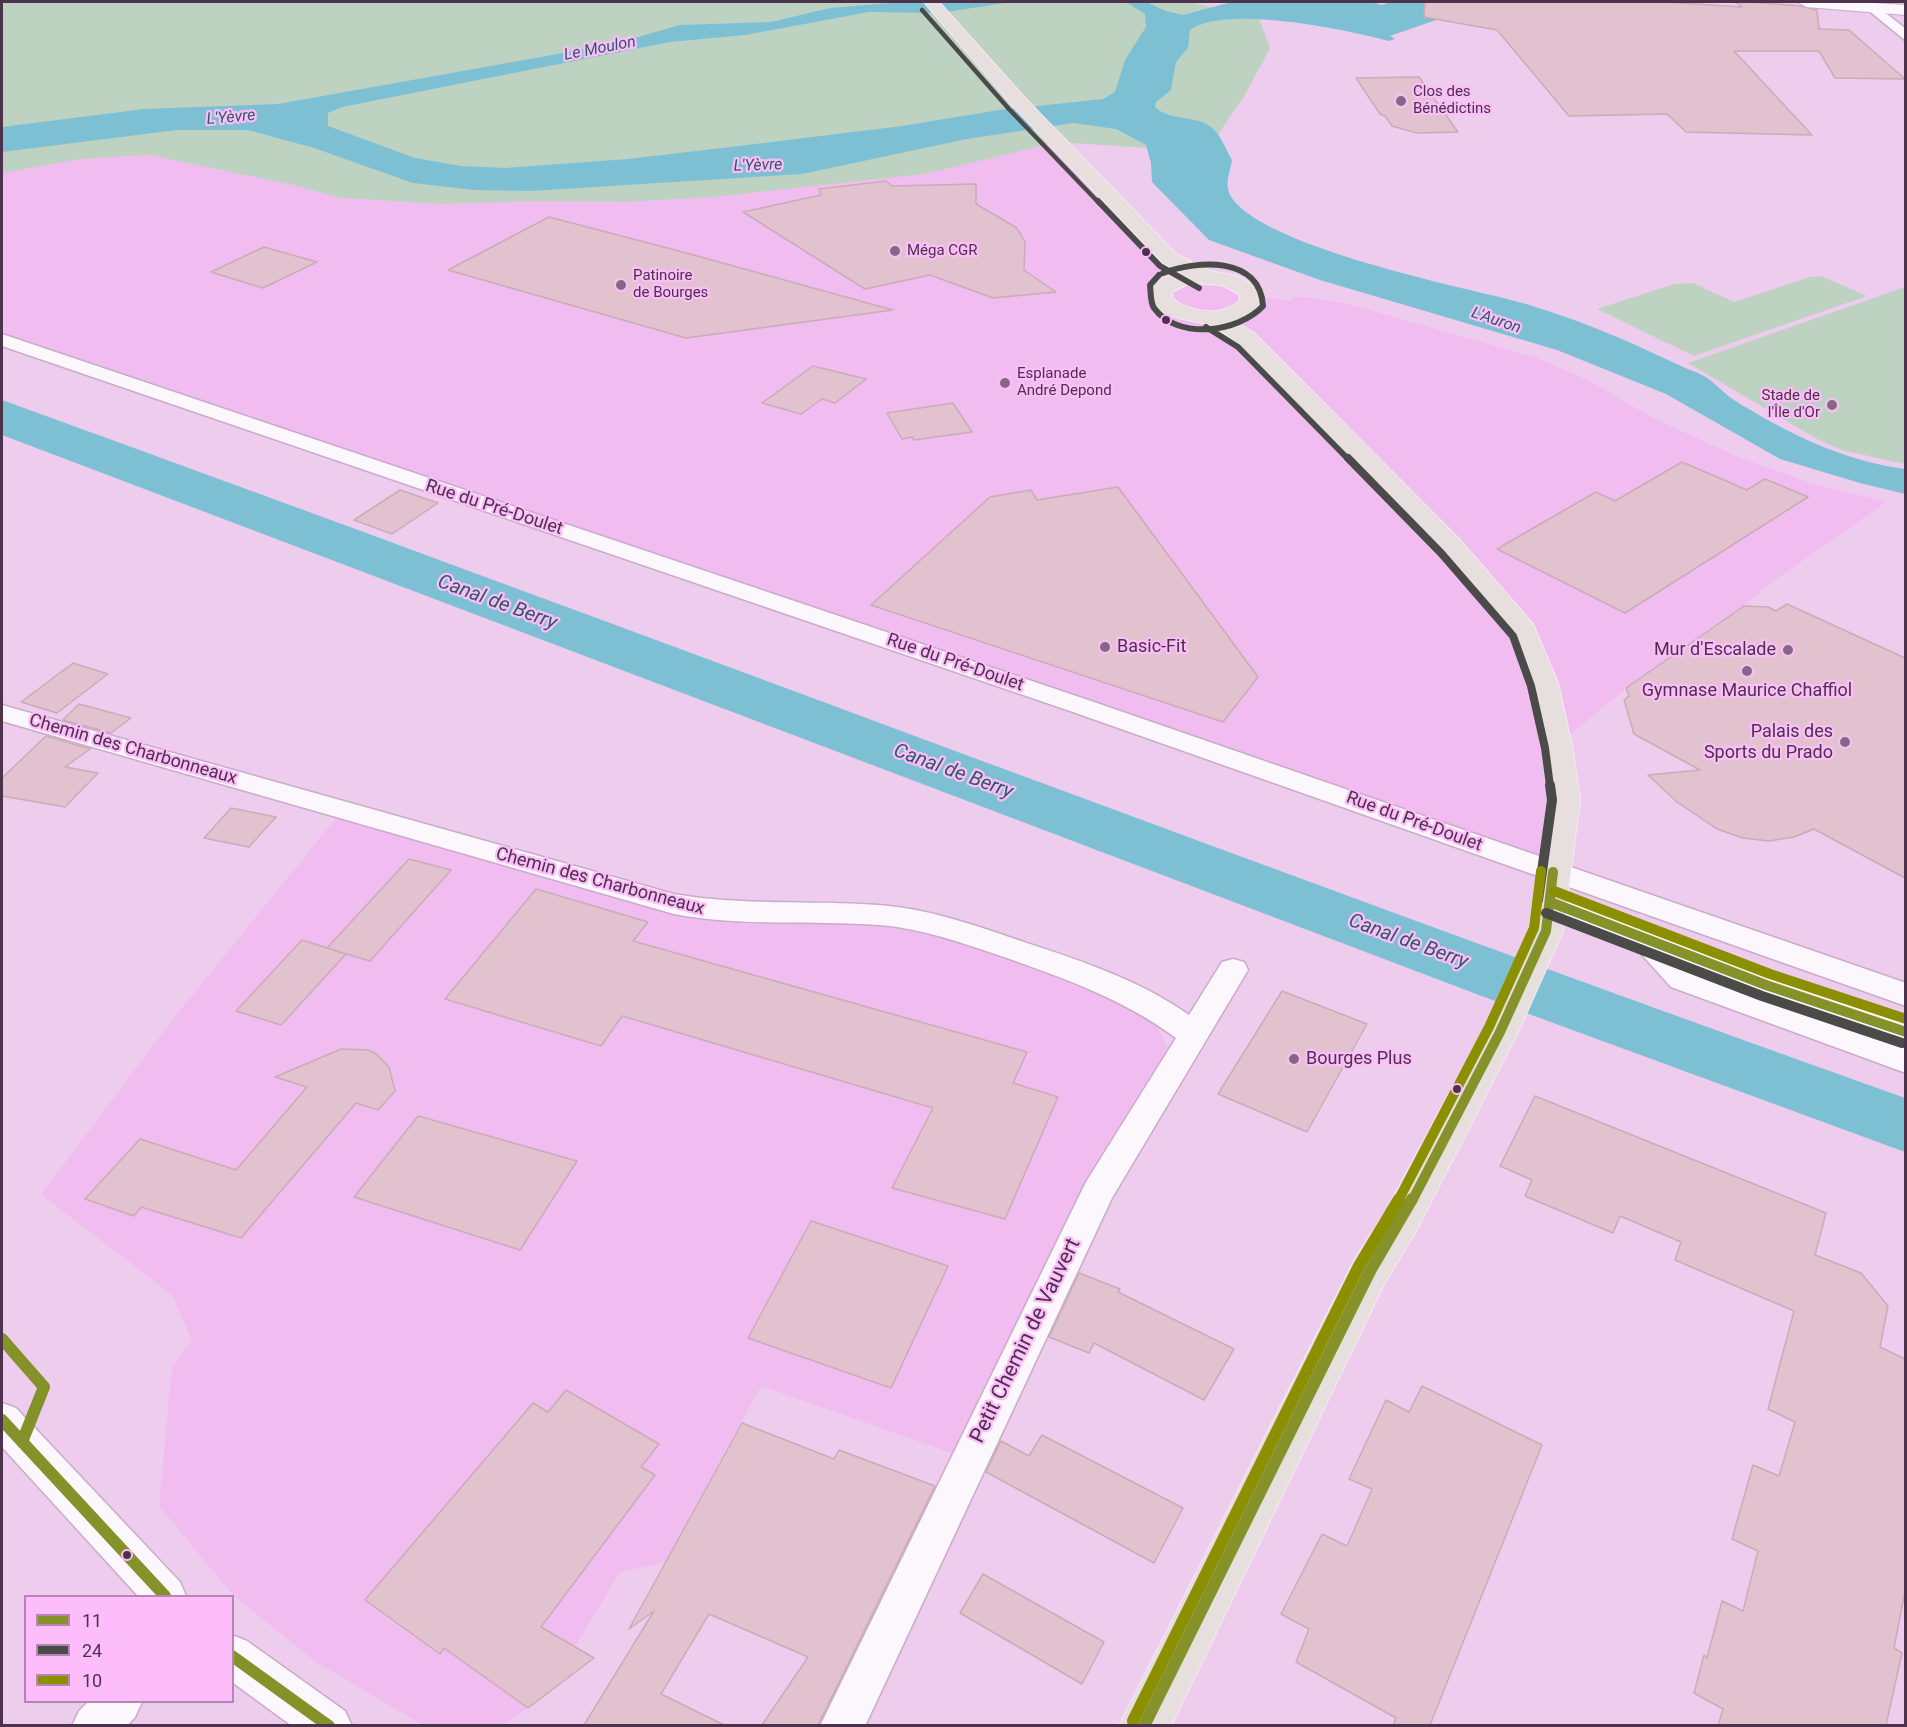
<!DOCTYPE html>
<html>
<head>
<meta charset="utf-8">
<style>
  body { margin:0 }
  #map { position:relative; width:1907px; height:1727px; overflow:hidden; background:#eecced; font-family:Roboto,sans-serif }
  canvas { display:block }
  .frame { position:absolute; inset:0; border:3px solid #4c324a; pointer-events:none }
  .legend { position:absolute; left:24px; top:1595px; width:210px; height:108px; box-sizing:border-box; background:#fdbdfa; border:2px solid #b685b4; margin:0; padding:8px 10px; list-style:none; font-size:18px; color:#4c324a }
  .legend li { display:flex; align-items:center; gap:12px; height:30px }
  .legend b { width:30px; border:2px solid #b685b4 }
</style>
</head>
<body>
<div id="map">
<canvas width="1907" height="1727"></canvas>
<div class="frame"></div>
<ul class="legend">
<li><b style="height:8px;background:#849229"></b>11</li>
<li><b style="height:8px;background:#4a4a49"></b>24</li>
<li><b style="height:8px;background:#8b8f00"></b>10</li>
</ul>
</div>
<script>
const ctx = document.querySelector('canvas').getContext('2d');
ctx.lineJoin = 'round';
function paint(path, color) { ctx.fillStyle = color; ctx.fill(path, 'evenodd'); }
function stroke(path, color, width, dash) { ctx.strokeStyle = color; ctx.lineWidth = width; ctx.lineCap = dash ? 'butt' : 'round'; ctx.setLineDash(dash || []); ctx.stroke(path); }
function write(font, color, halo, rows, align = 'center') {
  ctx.font = font + ' Roboto,sans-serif'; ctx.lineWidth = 4.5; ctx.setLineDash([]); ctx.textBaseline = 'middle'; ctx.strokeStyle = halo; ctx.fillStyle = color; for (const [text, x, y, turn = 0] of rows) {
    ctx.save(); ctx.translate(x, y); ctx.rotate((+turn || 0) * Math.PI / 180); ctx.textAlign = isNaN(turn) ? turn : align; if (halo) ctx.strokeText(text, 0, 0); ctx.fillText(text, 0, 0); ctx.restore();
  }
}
const built = new Path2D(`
  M1058 142 1169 258 1251 296 1290 301 1294 297 1314 298 1349 304 1537 358 1590 381 1651 417 1738 457 1813 484 1886 502 1768 585 1744 606 1626 688 1557 746 1553 872 2 343V173L10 169 80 159 149 155 293 185 340 198 443 204 537 201 626 202 713 197 925 174Z
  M337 817 705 920 748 924 865 920 919 926 1108 991 1156 1024 1170 1053 955 1454 761 1386 674 1545 677 1547 668 1562 620 1572 546 1694 504 1725H423L316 1662 233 1595 159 1506 172 1367 192 1340 172 1295 41 1194 174 1018Z`);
const green = new Path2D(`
  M2 2H1190L1259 18 1270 48 1245 95 1206 152 1058 142 925 174 713 197 626 202 537 201 443 204 340 198 293 185 149 155 80 159 2 173Z
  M1821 276 1867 296 1694 356 1597 309 1674 284 1693 283 1734 302 1810 277Z
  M1905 287V464L1841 450 1817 439 1688 363Z`);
const water = new Path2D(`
  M901 2H1011L939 13 869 12 745 35 670 42 342 107 328 113V126L415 158 461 166 505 168 628 159 739 146 902 126 999 110 1103 99 1115 92 1125 60 1146 27 1145 14 1126 2H1146L1166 11 1183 15 1232 2H1371L1382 5 1390 2H1539L1456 13 1390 36 1395 39 1389 41C1346 30 1227 4 1190 30L1188 48 1176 62 1171 90 1156 102 1155 107C1171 122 1196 114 1212 128 1221 135 1226 150 1232 160 1230 173 1224 183 1230 195 1257 244 1447 284 1503 298 1565 313 1624 339 1681 366 1688 370 1695 371 1702 375 1714 381 1723 393 1734 400 1787 433 1843 461 1905 469V494L1860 483 1780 459 1666 394 1557 350 1320 280 1209 240 1152 182 1151 163 1146 145 1116 129 1073 123 967 139 802 174 530 191 474 190 413 183 314 148 248 130H177L2 152V127L144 109 278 104 552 55 628 40 680 25 771 22 830 8Z
  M2 400C637 630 1269 871 1905 1098V1152L1537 1017 2 435Z`);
const building = new Path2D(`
  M1425 2H1667L1742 7 1735 2H1752L1800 6 1817 10 1819 29 1849 30 1905 79 1835 78 1819 51H1734L1812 135 1686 132 1667 114 1569 116 1497 30 1424 17Z
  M1419 77 1458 132 1417 133 1392 126 1385 116 1380 114 1356 78Z
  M886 181 892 186 976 184V204L1017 228 1025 242 1024 270 1056 292 993 298 930 275 865 289 743 212 821 195 819 189Z
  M549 217 679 251 893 310 686 338 448 270Z
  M264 247 317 262 263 288 211 272Z
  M813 366 866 379 835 403 822 399 801 414 762 403Z
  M953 403 972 432 914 440 912 437 902 439 887 413Z
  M1682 462 1747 490 1765 479 1808 497 1625 613 1497 549 1596 492 1615 501Z
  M1118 487 1258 677 1223 722 871 605 990 497 1031 490 1037 500Z
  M400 490 438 503 392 534 354 520Z
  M1787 604 1905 658V878L1814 829 1794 837 1769 841 1743 838 1717 829 1677 802 1648 775 1700 770 1634 734 1624 700 1629 696 1626 688 1744 606 1768 607 1776 611Z
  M73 663 108 674 57 713 21 702Z
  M79 704 131 718 111 733 63 720Z
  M46 736 90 749 65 767 98 773 65 807 2 796V778Z
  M231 808 276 817 249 847 204 838Z
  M409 859 451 870 370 961 327 948Z
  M536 889 648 922 633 941 1027 1052 1013 1083 1058 1097 1005 1219 892 1188 933 1108 622 1016 601 1046 445 999Z
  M302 940 346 954 281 1025 236 1011Z
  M1282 991 1367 1024 1307 1132 1218 1094Z
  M341 1049 368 1050 376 1054 389 1067 395 1091 378 1110 356 1103 241 1238 141 1207 134 1216 85 1199 140 1139 236 1170 307 1087 275 1077Z
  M1535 1096 1826 1213 1815 1255 1861 1273 1888 1306 1880 1347 1905 1359V1591L1894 1648 1902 1653 1886 1725H1718L1723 1709 1694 1693 1704 1655 1707 1658 1722 1601 1743 1611 1758 1551 1732 1539 1753 1465 1779 1476 1795 1422 1768 1409 1794 1311 1675 1260 1681 1242 1620 1216 1613 1233 1525 1196 1532 1180 1500 1166Z
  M418 1116 577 1161 520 1250 354 1197Z
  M811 1221 948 1266 891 1388 748 1338Z
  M1079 1273 1120 1289 1118 1292 1234 1349 1204 1400 1094 1343 1089 1353 1049 1337Z
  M1422 1386 1542 1445 1430 1725H1393L1396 1718 1296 1662 1309 1629 1281 1614 1322 1534 1347 1546 1372 1489 1349 1479 1386 1400 1409 1412Z
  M566 1390 659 1444 641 1467 655 1475 541 1627 594 1658 528 1708 444 1648 440 1654 365 1600 533 1403 548 1412Z
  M742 1423 834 1459 839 1450 935 1486 818 1725H762L808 1657 709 1614 661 1694 724 1725H584L654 1611 629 1629Z
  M1042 1435 1183 1508 1154 1563 986 1472 1001 1441 1029 1456Z
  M983 1574 1104 1642 1082 1684 960 1613Z`);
const street = new Path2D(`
  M1873 3 1906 29V41L1868 10V4Z
  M2 334 1091 701 1906 983V1006L1073 712 2 346Z
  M2 705 674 894C742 906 810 900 878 905 925 908 971 924 1015 939 1075 959 1137 978 1189 1015L1222 962 1233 959 1244 962 1248 970 1112 1198 865 1726H820L1086 1182 1176 1038C1122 998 1061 977 998 955 959 942 920 928 879 925 810 920 742 927 674 914L2 721Z
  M1550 892 1777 977 1906 1020V1043L1755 993 1688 967 1693 971 1906 1048V1073L1671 987 1634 946 1540 909 1535 902 1540 895Z
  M2 1403 16 1408 180 1582 186 1596H138L2 1447Z
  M232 1635 247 1641 345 1711 352 1726H292L232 1682Z
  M88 1702H142L135 1717 127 1726H72L79 1711Z`);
const secondary = new Path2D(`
  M1798 2H1858L1906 5V15L1806 7Z`);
const primary = new Path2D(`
  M924 2H939L1024 97 1176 254 1210 271 1237 276 1257 287 1262 303 1250 315 1234 321 1254 333 1459 539 1533 624 1558 683 1572 746 1580 800 1563 931 1518 1032 1415 1233 1385 1282 1171 1726H1119L1355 1259 1387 1209 1482 1032 1529 931 1548 800 1542 746 1528 683 1510 632 1441 551 1238 343C1229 337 1220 329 1210 325 1194 319 1145 319 1150 291 1152 280 1171 275 1181 273L1162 262 1012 105ZM1190 283 1222 285 1239 294 1240 301C1221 317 1190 313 1172 298V292Z`);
const bus1Far1 = new Path2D(`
  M1550 902 1766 985 1906 1032
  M1412 1201 1500 1032 1546 931 1553 872`);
const bus1 = new Path2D(`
  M2 1339 44 1387 22 1442
  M2 1420 165 1596
  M232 1656 329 1726
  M1144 1726 1370 1271 1412 1199`);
const bus2Far3 = new Path2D(`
  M922 10 1009 109 1099 203`);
const bus2Far2 = new Path2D(`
  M1098 201 1160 266 1199 288
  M1159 275 1150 285C1151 292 1150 302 1154 308 1178 341 1239 332 1263 306 1260 256 1198 260 1163 273
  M1206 327 1238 347 1349 460`);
const bus2Far1 = new Path2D(`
  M1348 458 1441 553 1513 636 1531 686 1545 748 1550 786`);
const bus2 = new Path2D(`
  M1538 900 1552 800 1550 785
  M1546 913 1762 996 1902 1043`);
const bus3Far1 = new Path2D(`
  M1554 891 1770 974 1906 1019
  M1398 1201 1489 1027 1534 928 1541 871`);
const bus3 = new Path2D(`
  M1133 1721 1359 1266 1399 1199`);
const markers = [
  [1401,101,6,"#856883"],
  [895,251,6,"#856883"],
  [1146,252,5,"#4c324a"],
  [621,285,6,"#856883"],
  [1166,320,5,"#4c324a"],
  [1005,383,6,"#856883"],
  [1832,405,6,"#856883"],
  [1105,647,6,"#856883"],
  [1788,650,6,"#856883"],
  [1747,671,6,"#856883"],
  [1845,742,6,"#856883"],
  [1294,1059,6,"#856883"],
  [1457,1089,5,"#4c324a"],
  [127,1555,5,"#4c324a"]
];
const farPoinames = [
  ["Clos des",1413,92],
  ["Bénédictins",1413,109],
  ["Méga CGR",907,251],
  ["Patinoire",633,276],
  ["de Bourges",633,293],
  ["Esplanade",1017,374],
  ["André Depond",1017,391],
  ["Stade de",1820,396,"right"],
  ["l'Île d'Or",1820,413,"right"]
];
const farWaternames = [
  ["Le Moulon",600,49,-11],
  ["L'Yèvre",231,118,-5],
  ["L'Yèvre",758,166,-2],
  ["L'Auron",1496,321,19]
];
const streetNames = [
  ["Rue du Pré-Doulet",494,508,18],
  ["Rue du Pré-Doulet",955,663,19],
  ["Chemin des Charbonneaux",133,750,16],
  ["Rue du Pré-Doulet",1414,822,20],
  ["Chemin des Charbonneaux",600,882,15]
];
const poiNames = [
  ["Basic-Fit",1117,647],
  ["Mur d'Escalade",1776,650,"right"],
  ["Gymnase Maurice Chaffiol",1747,691,"center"],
  ["Palais des",1833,732,"right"],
  ["Sports du Prado",1833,753,"right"],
  ["Bourges Plus",1306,1059]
];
const waterNames = [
  ["Canal de Berry",497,603,20],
  ["Canal de Berry",953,772,20],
  ["Canal de Berry",1408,942,20]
];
const nearStreetnames = [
  ["Petit Chemin de Vauvert",1026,1341,-64]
];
paint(built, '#f1bcef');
paint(green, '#bed2c2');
paint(water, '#7dc0d4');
paint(building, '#e2c2cf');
stroke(building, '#caabb8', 1.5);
stroke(street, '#c8adc7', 3);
stroke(secondary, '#c8adc7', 2);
stroke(primary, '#f7e8f7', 2);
paint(street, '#fcf7fc');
paint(secondary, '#fcf7fc');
paint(primary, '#e6dfdd');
stroke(bus1Far1, '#849229', 10);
stroke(bus1, '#849229', 12);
stroke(bus2Far3, '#4a4a49', 4.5);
stroke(bus2Far2, '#4a4a49', 6);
stroke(bus2Far1, '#4a4a49', 8);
stroke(bus2, '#4a4a49', 10);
stroke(bus3Far1, '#8b8f00', 10);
stroke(bus3, '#8b8f00', 12);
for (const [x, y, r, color] of markers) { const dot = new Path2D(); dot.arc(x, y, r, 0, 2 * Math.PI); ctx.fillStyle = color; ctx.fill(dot); stroke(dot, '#fdbdfa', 2); }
write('15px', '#4c324a', '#fdbdfa', farPoinames, 'left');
write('italic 16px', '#2b5b62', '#fdbdfa', farWaternames);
write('18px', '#4c324a', '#fdbdfa', streetNames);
write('18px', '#4c324a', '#fdbdfa', poiNames, 'left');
write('italic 20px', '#2b5b62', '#fdbdfa', waterNames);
write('21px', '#4c324a', '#fdbdfa', nearStreetnames);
</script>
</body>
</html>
